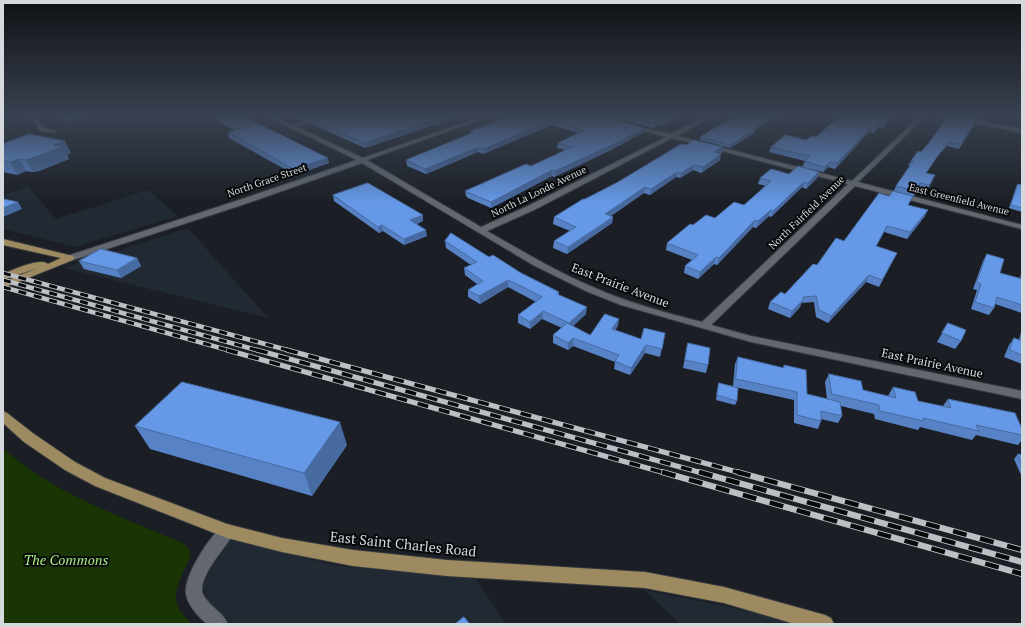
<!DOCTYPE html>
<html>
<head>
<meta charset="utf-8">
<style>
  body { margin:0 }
  #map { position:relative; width:1025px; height:627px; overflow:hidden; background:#1b1f25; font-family:"PT Serif",serif }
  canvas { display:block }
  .frame { position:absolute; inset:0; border:4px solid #d5d8dc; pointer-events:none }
</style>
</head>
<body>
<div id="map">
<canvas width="1025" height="627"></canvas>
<div class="frame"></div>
</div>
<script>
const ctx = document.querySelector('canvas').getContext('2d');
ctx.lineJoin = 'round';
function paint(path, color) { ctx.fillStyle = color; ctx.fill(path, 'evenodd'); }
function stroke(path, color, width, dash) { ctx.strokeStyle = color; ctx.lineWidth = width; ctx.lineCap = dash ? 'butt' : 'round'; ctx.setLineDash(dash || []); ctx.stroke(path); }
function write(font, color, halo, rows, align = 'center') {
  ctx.font = font + ' "PT Serif",serif'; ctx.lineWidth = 4; ctx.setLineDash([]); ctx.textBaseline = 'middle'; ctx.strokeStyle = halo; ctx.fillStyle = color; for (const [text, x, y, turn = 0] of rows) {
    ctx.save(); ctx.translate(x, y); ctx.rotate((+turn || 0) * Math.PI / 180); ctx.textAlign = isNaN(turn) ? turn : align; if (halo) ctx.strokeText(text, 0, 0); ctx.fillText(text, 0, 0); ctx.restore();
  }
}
const built = new Path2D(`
  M28 187 56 219 148 190 178 216 75 247 3 229V195Z
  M188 228 268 318 64 268 78 263Z
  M231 539 337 566 476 579 506 624H232L207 600 203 584 212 568Z
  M644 590 772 616 795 624H680Z`);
const green = new Path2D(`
  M3 448C53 494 121 516 182 543L188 547 191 556C185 568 171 593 178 607 181 613 187 619 192 624H3Z`);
const minor = new Path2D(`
  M30 115H35L44 128 57 131 54 133 40 131Z
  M264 115H271L292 125 327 115H336L297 127 363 158 486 115H494L367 160 481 227 528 206 666 137 630 127V125L671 134 708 115H715L677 136 852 181 921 115H927L858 182 1022 225V229L855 186 711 325 751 336 1022 391V399L751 342 621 305 588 292 533 265 362 163 245 204 73 260H67L66 258 67 256 239 200 357 160ZM672 138 848 184 702 322C666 313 629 303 595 288 557 272 522 251 487 231L534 210Z
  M935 115H948L1022 129V133Z
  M227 524 232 526 235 531C228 546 194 579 204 596 210 607 223 612 228 624H207C198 616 188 606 186 594 183 577 212 530 227 524Z`);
const major = new Path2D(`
  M3 239 73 256 74 258 73 260 3 288V282L38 268 3 280V274C13 270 40 257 48 264L61 258 3 245Z
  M3 411 7 413 34 434 75 462 105 478 227 524 282 538 353 550 447 560 645 572 724 587 825 615 831 618 834 624H795L724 603 645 588 447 576 353 566 282 552 227 538 95 486 65 470 24 442 3 423Z`);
const railFar2 = new Path2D(`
  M3 273 291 351
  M3 280 260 351
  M3 287 231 351`);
const railFar1 = new Path2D(`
  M227 350 665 473
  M257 350 702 473
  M287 350 741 473`);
const rail = new Path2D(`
  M662 472 1022 574
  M699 472 1022 562
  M737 472 1022 550`);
const wall = new Path2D(`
  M58 115H85L86 117 63 122Z
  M290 115H320L302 121Z
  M323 115H464L365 148 311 124 310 119Z
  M514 115 645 128 644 132 611 150 554 177 552 176 491 208 468 198 466 196 465 191 531 166 565 150 557 148 558 143 578 133 552 125 483 154 478 152 426 174 407 166 406 160 471 134V131Z
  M604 115H681L663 125H660L653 128Z
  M740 115H779L755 130 754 133 730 148 700 140V137Z
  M841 115H895L883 128 879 127 874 133 869 132 835 169 828 167 823 172 802 167 805 161 769 152 771 147 806 140 816 137Z
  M958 115H979L977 119Z
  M218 117 329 163 295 175 229 138 228 132 235 130 219 122Z
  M974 125 959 149 947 146 936 158 926 173 933 180 927 190 918 188 914 196 894 191 896 186 910 166 908 165 911 161 921 152 928 144Z
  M3 144 71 153 67 155 69 159 39 171 33 172 26 171 17 175 3 172Z
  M722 153 720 154V160L701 173 693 170 680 178 676 177 650 195 644 193 611 216 613 217 612 223 567 254 553 248 554 241 570 231 553 224 554 217 585 199 618 182Z
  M819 172 817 178 806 189 802 187 771 217 769 216 756 228 753 227 717 265 714 264 698 279 684 273 685 266 692 260 666 250 667 243 693 225 715 218 744 205 766 186 758 184 760 178Z
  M1018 184 1022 185V212L1009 208 1016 188Z
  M333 195 423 215V221L417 224 427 236 404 245 383 231 379 233 334 201Z
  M908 205 925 216 907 239 884 232 876 246 897 253 879 287 866 282 828 323 816 317 814 302 801 303 800 307 790 318 768 309 770 302 785 294 844 241Z
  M445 241 489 257 559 292V295L586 314 573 326 590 335 618 326 615 330 641 339 665 333 660 357 645 353 630 375 614 369 615 362 573 346 568 350 553 343V335L562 328 542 319 530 329 518 323V315L536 302 508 287 480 304 468 297V290L477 284 465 275 464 268 471 265 446 248Z
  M987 254 1000 273 1020 278 1022 270V313L995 304 994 308 989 315 971 309 977 290 973 289 983 261Z
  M137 258 141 266 121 278 84 269 79 261Z
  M948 323 961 341 955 349 937 342Z
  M1022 328V364L1004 357 1009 345 1014 338 1019 340Z
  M688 343 708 365 706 373 683 368Z
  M738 357 783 368 784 365 807 394 827 399 825 382 829 374 863 390 888 396 893 387 918 401 943 406 948 399 1022 429V440L1018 445 976 435 972 440 920 427 918 430 875 419 874 414 841 406 842 416 838 423 821 419V421L818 429 794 423V400L735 387 737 401 735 405 716 400 718 387 719 383 733 386 735 364Z
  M135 426 347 445 312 496 150 449Z
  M1018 454 1022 455V475H1021L1014 459Z`);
const shadedWall = new Path2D(`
  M3 115H8L4 116 6 119 3 120Z
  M64 115H85L86 117 63 122 60 116Z
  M302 115H320L302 121 301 116Z
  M448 115H464L365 148 364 143Z
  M673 115H681L663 125V120Z
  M775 115H779L751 132 752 130Z
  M892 115H895L883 128 885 123Z
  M552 120V125L483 154V149Z
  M661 120 660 125 653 128 654 123Z
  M881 122 879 127 874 133 876 128Z
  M871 127 869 132 835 169 837 163Z
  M645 128 644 132 611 150 554 177 555 171Z
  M755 130 754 133 730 148V145Z
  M65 141 71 153 67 155 69 159 39 171 33 172 26 160 54 145Z
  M949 142 947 146 936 158 923 178 926 173 939 154Z
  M478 147V152L426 174 425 169Z
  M723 147 722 153 713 158 714 152Z
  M721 154 720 160 701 173 703 167Z
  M328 158 329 163 295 175 293 169Z
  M19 159 26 171 17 175 10 162Z
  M830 162 828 167 823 172 825 167Z
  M694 165 693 170 680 178 681 173Z
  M552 170V176L491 208V202Z
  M677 172 676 177 650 195 651 189Z
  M819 172 817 178 806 189 808 183Z
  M804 182 802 187 771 217 773 211Z
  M645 187 644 193 605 220V214Z
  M18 202 22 209 3 217V208Z
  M771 210 769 216 756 228 758 221Z
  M928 210 925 216 907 239 910 232Z
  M423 215V221L411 226 410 220Z
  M613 217 612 223 567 254 568 247Z
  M755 220 753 227 717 265 719 258Z
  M382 225 383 231 379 233 378 227Z
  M887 226 884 232 873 253 876 246Z
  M426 230 427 236 404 245V239Z
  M716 257 714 264 698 279 700 272Z
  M137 258 141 266 121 278 117 270Z
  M869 275 866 282 828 323 831 316Z
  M508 280V287L480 304 479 296Z
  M803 300 800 307 790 318 792 311Z
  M587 307 586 314 568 331 569 323Z
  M543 311 542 319 530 329V322Z
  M619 319 618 326 611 337 612 329Z
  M573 338V346L568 350V343Z
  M646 345 645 353 630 375 631 368Z
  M340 422 347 445 312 496 304 473Z`);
const building = new Path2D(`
  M223 115H241L328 158 293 169 228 132 241 129 218 117Z
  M323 115H448L364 143 310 119Z
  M514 115H600L645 128 612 145 555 171 552 170 491 202 467 192 465 191 526 164 531 166 572 147 558 143 584 130 552 120 483 149 478 147 425 169 406 160 474 132 471 131Z
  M624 115H673L663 120H661L654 123Z
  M740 115H775L752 130H755L730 145 700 137 721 124 735 118Z
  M841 115H892L885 123 881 122 876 128 871 127 837 163 830 162 825 167 804 161 810 156 771 147 785 135 806 140 812 136 816 137Z
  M951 115 976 120 961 144 949 142 939 154 926 173 935 175 929 185 920 183 916 191 896 186 913 161H911L918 151 921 152 928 144 941 126Z
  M29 134 65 141 54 145 63 147 32 158 26 160 19 159 10 162 3 161V144Z
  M694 140 723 147 714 152 721 154 703 167 694 165 681 173 677 172 651 189 645 187 605 214 613 217 568 247 554 241 576 227 554 217 583 199H585L618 182 681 144 686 145Z
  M798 166 819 172 808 183 804 182 773 211 771 210 758 221 755 220 719 258 716 257 700 272 685 266 698 255 667 243 690 224 693 225 706 215 715 218 734 202 744 205 771 181 760 178 771 169 789 174Z
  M368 183 423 215 410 220 426 230 404 239 382 225 378 227 333 195Z
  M1018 184 1022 185V208L1011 205Z
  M893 191 913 196 908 205 928 210 910 232 887 226 876 246 897 253 882 280 869 275 831 316 819 310 816 296 803 297V300L792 311 770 302 781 292 785 294 813 264 817 265 836 238 844 241 879 193 889 196Z
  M3 199 18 202 3 208Z
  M451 233 489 257 493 255 521 273 559 292 557 294 587 307 569 323 543 311 530 322 518 315 542 297 521 286 508 280 479 296 468 290 483 281 464 268 477 262 445 241Z
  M101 249 137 258 117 270 79 261Z
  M987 254 1004 259 1000 273 1022 279V305L997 297 994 308 975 302 981 284 977 282Z
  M605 314 619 319 612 329 641 339 644 328 665 333 662 349 646 345 631 368 615 361 619 355 573 338 568 343 553 335 567 323 590 335Z
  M948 323 966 330 961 341 942 333Z
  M1014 338 1022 341V355L1010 350Z
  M688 343 710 348 708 365 685 360Z
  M738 357 784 368V365L806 370 807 394 840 402 842 416 821 411V421L797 415V392L736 379Z
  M829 374 861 381 863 390 896 398 893 387 915 392 918 401 951 408 948 399 1015 413 1022 429V435L976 425 979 431 923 418 924 421 880 411 879 405 832 394Z
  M182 382 340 422 304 473 135 426Z
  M719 383 738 388 737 401 717 395Z
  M1018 454 1022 455V464Z
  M464 617 470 624H455Z`);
const farStreetnames = [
  ["North Grace Street",267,181,-19],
  ["North La Londe Avenue",539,192,-26],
  ["East Greenfield Avenue",959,200,14],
  ["North Fairfield Avenue",807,213,-44]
];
const streetNames = [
  ["East Prairie Avenue",620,286,21],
  ["East Prairie Avenue",932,364,12]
];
const nearStreetnames = [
  ["East Saint Charles Road",403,545,6]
];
const nearParknames = [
  ["The Commons",66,561]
];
paint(built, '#212933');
paint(green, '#193503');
stroke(minor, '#383b3f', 2);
stroke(major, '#383b3f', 2);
paint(minor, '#636870');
paint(major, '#9d8a60');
stroke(railFar2, '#bcbfc4', 4.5);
stroke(railFar1, '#bcbfc4', 5);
stroke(rail, '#bcbfc4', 6);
stroke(railFar2, '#07090b', 3, [8]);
stroke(railFar1, '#07090b', 3.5, [11]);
stroke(rail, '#07090b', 4.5, [14]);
paint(wall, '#5783c6');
paint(shadedWall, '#476aa1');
paint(building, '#6598e6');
stroke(building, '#476aa1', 1);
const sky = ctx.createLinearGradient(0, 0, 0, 203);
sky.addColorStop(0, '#0f1114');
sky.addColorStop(0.57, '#394251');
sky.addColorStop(1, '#39425100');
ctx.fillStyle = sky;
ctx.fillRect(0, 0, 1025, 203);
write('10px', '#d5d8dc', '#07090b', farStreetnames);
write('12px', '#d5d8dc', '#07090b', streetNames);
write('14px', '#d5d8dc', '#07090b', nearStreetnames);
write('italic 14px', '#a9ed7f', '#07090b', nearParknames);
</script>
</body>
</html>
